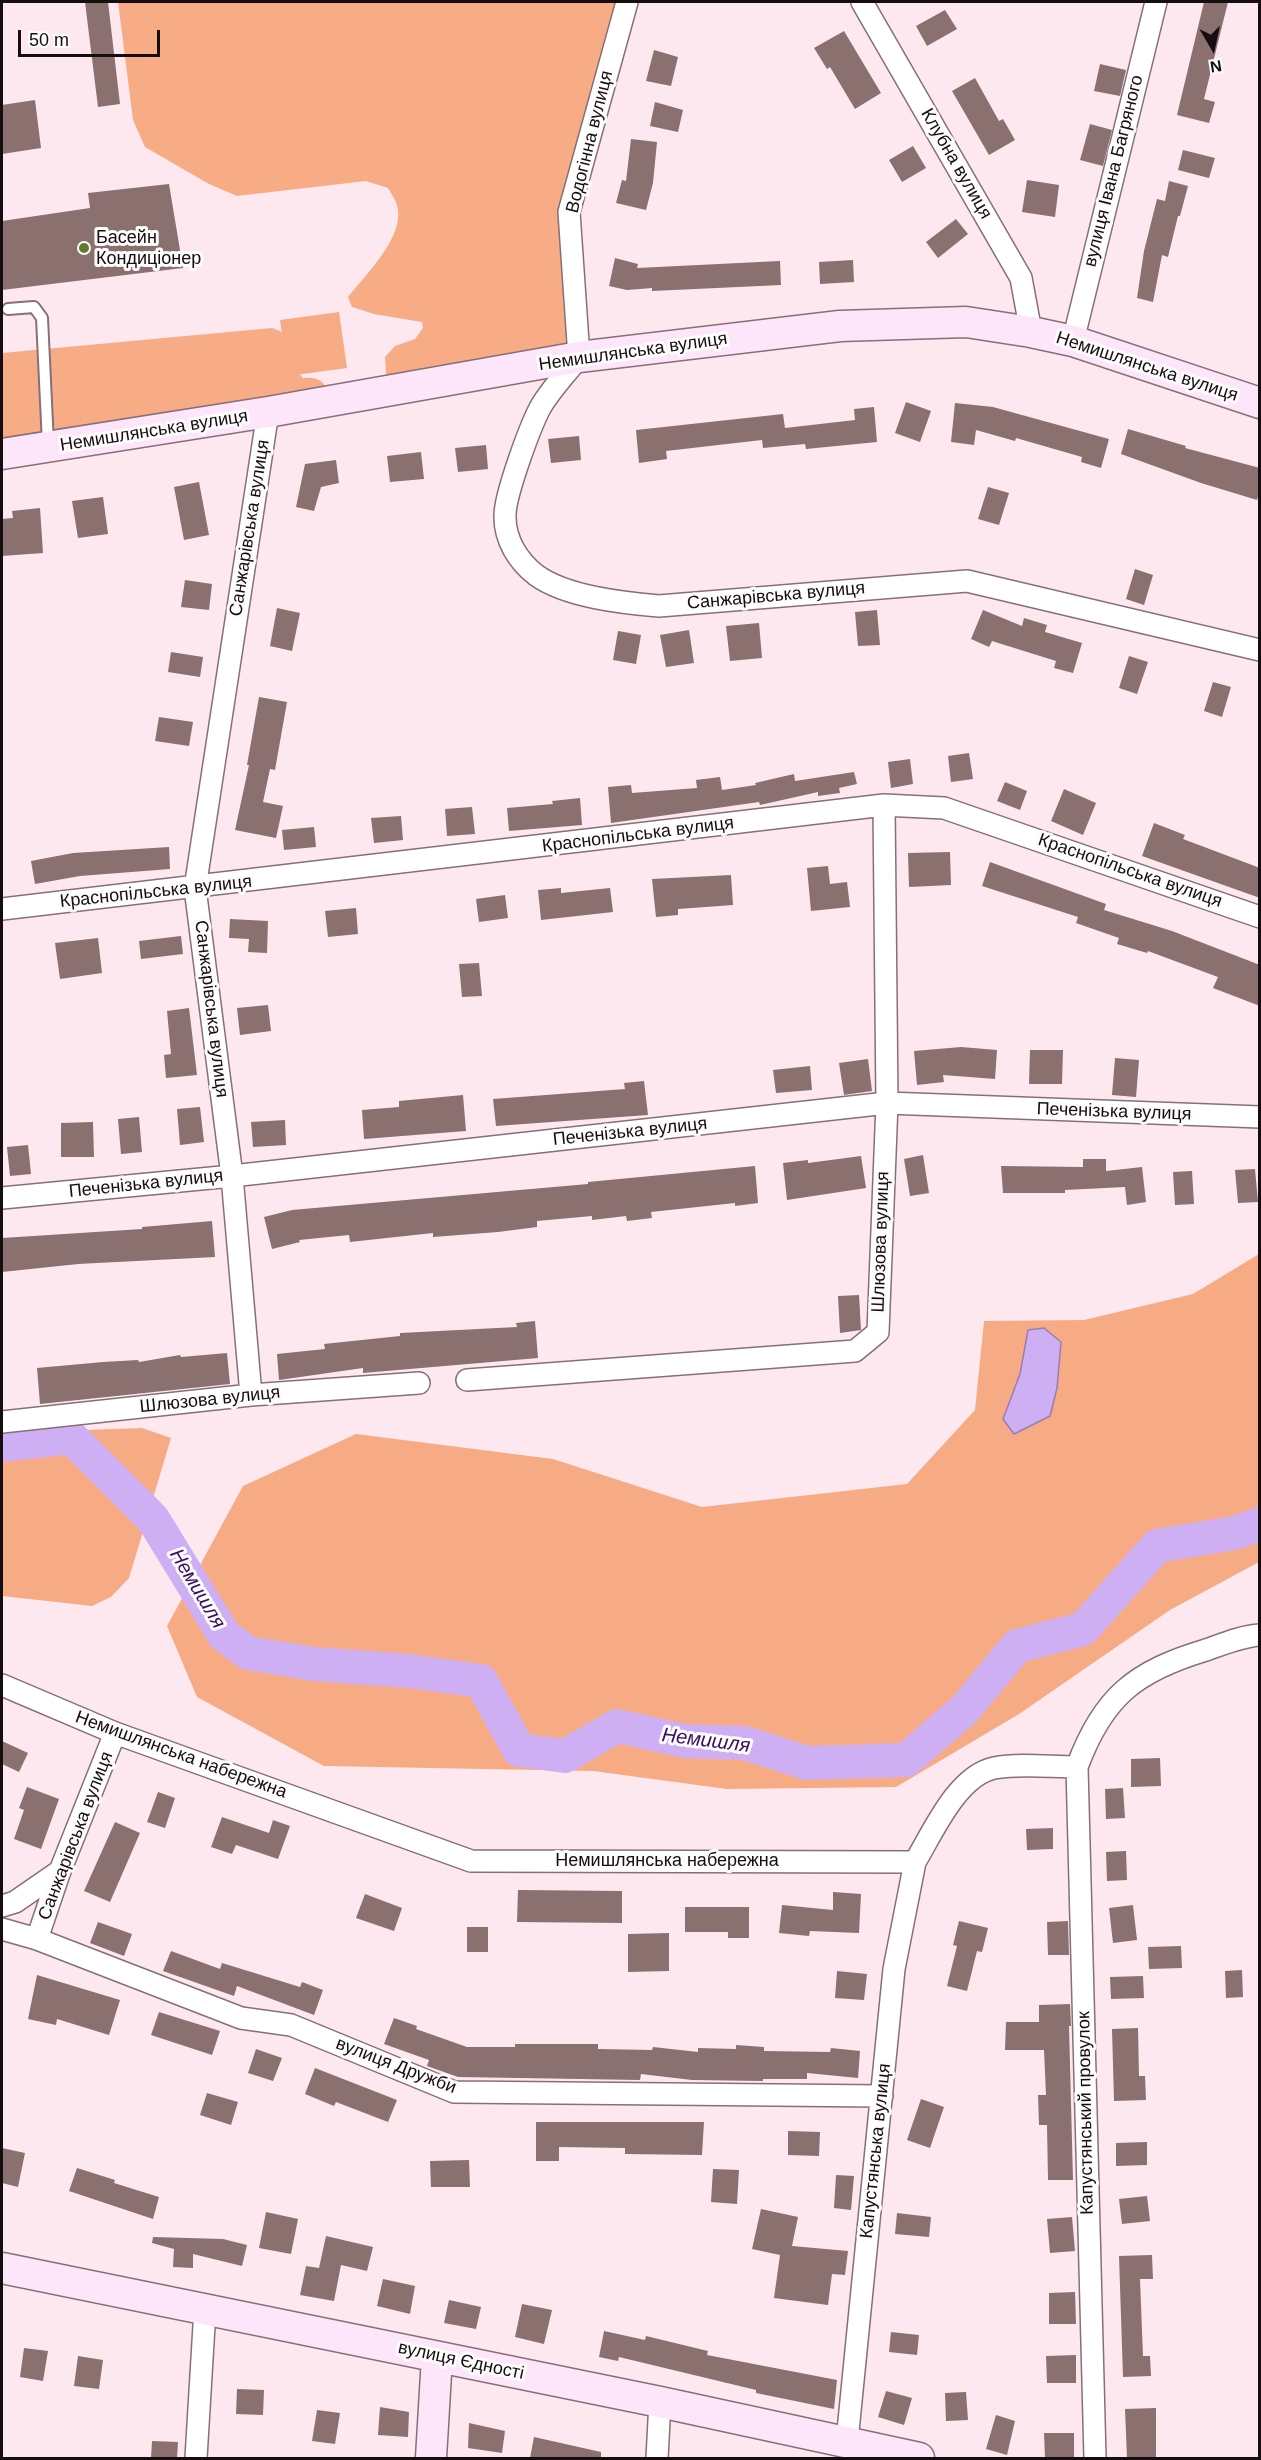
<!DOCTYPE html>
<html>
<head>
<meta charset="utf-8">
<style>
  body { margin:0 }
  #map { position:relative; width:1261px; height:2460px; overflow:hidden; background:#fee8ef; font-family:Helvetica,sans-serif }
  canvas { display:block }
  .frame { position:absolute; inset:0; border:3px solid #160d10; pointer-events:none }
  .north { position:absolute; left:1183px; top:18px; width:60px; height:60px; -webkit-text-stroke:4px #fcfcfc; paint-order:stroke; rotate:171deg; font-size:16px; font-weight:700; line-height:24px; text-align:center; color:#160d10 }
  .north::after { content:''; display:block; margin:auto; width:21px; height:27px; background:#160d10; clip-path:polygon(50% 0,100% 100%,50% 72%,0 100%) }
  .scale { position:absolute; left:18px; top:30px; width:142px; height:27px; box-sizing:border-box; border:3px solid #160d10; border-top:0; padding-left:8px; font-size:18px; line-height:21px; white-space:nowrap; color:#160d10; -webkit-text-stroke:4px #fcfcfc; paint-order:stroke }
</style>
</head>
<body>
<div id="map">
<canvas width="1261" height="2460"></canvas>
<div class="frame"></div>
<div class="north">N</div>
<div class="scale">50 m</div>
</div>
<script>
const ctx = document.querySelector('canvas').getContext('2d');
ctx.lineJoin = 'round';
function paint(path, color) { ctx.fillStyle = color; ctx.fill(path, 'evenodd'); }
function stroke(path, color, width, dash) { ctx.strokeStyle = color; ctx.lineWidth = width; ctx.lineCap = dash ? 'butt' : 'round'; ctx.setLineDash(dash || []); ctx.stroke(path); }
function write(font, color, halo, rows, align = 'center') {
  ctx.font = font + ' Helvetica,sans-serif'; ctx.lineWidth = 6; ctx.setLineDash([]); ctx.textBaseline = 'middle'; ctx.strokeStyle = halo; ctx.fillStyle = color; for (const [text, x, y, turn = 0] of rows) {
    ctx.save(); ctx.translate(x, y); ctx.rotate((+turn || 0) * Math.PI / 180); ctx.textAlign = isNaN(turn) ? turn : align; if (halo) ctx.strokeText(text, 0, 0); ctx.fillText(text, 0, 0); ctx.restore();
  }
}
const green = new Path2D(`
  M339 312 347 368 288 376 280 320Z
  M1259 1254V1562L1170 1610 1019 1714 896 1787 727 1789 593 1771 324 1766 197 1697 167 1626 243 1486 356 1434 553 1459 702 1507 907 1484 975 1410 984 1321 1084 1320 1193 1294Z
  M142 1428 171 1438 129 1578 111 1597 92 1606 2 1596V1437L84 1430Z`);
const forest = new Path2D(`
  M118 2H627L569 212 579 357 400 389 386 374 385 357 395 346 415 339 423 328 422 322 374 314 352 307 348 297C366 274 406 236 397 205 395 199 391 193 388 188L366 181 237 196 209 184 145 147 133 120Z
  M272 328C301 336 285 360 303 378 315 377 322 379 328 390L2 454V353Z`);
const water = new Path2D(`
  M1044 1328 1061 1342 1057 1388 1050 1416 1014 1434 1003 1419 1020 1374 1028 1330Z`);
const river = new Path2D(`
  M2 1445 71 1437 153 1519 224 1635 248 1653 314 1664 409 1671 481 1681 519 1750 565 1756 617 1726 685 1741 745 1743 807 1763 906 1760 964 1710 1017 1646 1083 1629 1157 1546 1234 1533 1260 1524`);
const building = new Path2D(`
  M85 2H108L120 104 98 107Z
  M1204 2H1228L1204 99 1215 102 1209 123 1177 115Z
  M945 10 957 29 927 46 916 26Z
  M844 31 881 93 855 109 830 67 827 69 814 48Z
  M654 50 678 57 671 86 646 81Z
  M1100 64 1126 70 1120 96 1094 91Z
  M975 78 999 121 1003 119 1015 140 989 155 952 91Z
  M35 100 41 148 2 154V105Z
  M655 102 683 110 678 132 650 126Z
  M1090 124 1112 130 1103 166 1080 160Z
  M631 139 657 142 653 183 646 210 616 203 622 180 626 181Z
  M913 146 926 168 902 182 889 160Z
  M1183 150 1215 158 1209 178 1178 170Z
  M1027 180 1059 185 1055 217 1022 212Z
  M1169 181 1188 186 1180 216H1178L1168 257 1162 255 1153 302 1137 298 1144 251 1157 199 1165 201Z
  M169 184 183 268 2 290V221L90 208 88 193Z
  M956 219 968 234 938 258 926 242Z
  M615 258 638 264 637 268 780 261 781 285 652 291V288L627 290 609 286Z
  M853 260 854 282 820 284 819 262Z
  M906 402 931 411 920 442 895 433Z
  M955 403 993 407 1109 439 1101 468 1081 462 1082 457 1016 438 1015 441 976 430 974 445 951 442Z
  M874 407 877 442 806 449 805 444 763 448 762 440 666 451 667 459 639 463 636 430 783 414 785 428 855 420 854 409Z
  M1128 429 1186 446 1185 448 1260 468V490L1257 500 1201 483 1121 454Z
  M579 436 581 460 551 463 548 439Z
  M486 445 488 469 458 472 455 448Z
  M421 452 424 479 390 482 387 456Z
  M336 460 339 483 321 487 314 511 296 507 305 464Z
  M199 482 209 535 184 540 174 487Z
  M988 487 1009 493 999 525 978 519Z
  M103 497 108 534 78 538 72 501Z
  M40 508 43 553 2 556V519L13 518 12 511Z
  M1135 569 1153 575 1144 605 1126 599Z
  M185 580 212 584 209 610 181 607Z
  M277 608 300 613 292 651 270 646Z
  M877 610 880 645 858 646 855 612Z
  M983 610 1022 626 1024 618 1047 625 1045 632 1082 643 1073 673 1054 668 1056 661 992 641 989 647 971 639Z
  M759 623 762 658 730 661 726 626Z
  M689 630 694 663 666 667 660 635Z
  M618 631 641 635 636 664 613 660Z
  M171 652 203 657 200 677 168 672Z
  M1129 656 1148 662 1137 694 1119 688Z
  M1213 682 1231 687 1222 717 1204 711Z
  M259 697 287 702 275 770 270 769 263 802 283 806 276 838 235 830 249 765H247Z
  M159 717 193 722 189 746 155 741Z
  M969 753 973 779 951 782 948 756Z
  M910 759 913 784 891 788 888 762Z
  M854 772 857 784 839 788 840 793 818 796V792L760 805 759 802 611 823 608 787 631 785 632 793 697 788 696 780 720 777 722 790 756 785 755 783 794 774 795 781Z
  M1005 782 1027 791 1020 810 997 801Z
  M1064 789 1096 803 1083 835 1051 821Z
  M580 798 582 825 509 831 507 808 553 804 552 801Z
  M472 807 475 834 447 836 445 809Z
  M401 816 403 840 374 843 371 818Z
  M1154 823 1185 835 1183 839 1260 868V898L1142 856Z
  M314 827 316 847 284 850 282 830Z
  M169 847 170 869 80 876 35 884 31 861 73 853Z
  M950 852 951 885 909 887 908 853Z
  M990 862 1106 904 1104 910 1172 931 1260 965V1006L1213 988 1218 977 1148 951 1147 953 1117 944 1119 938 1076 923 1078 917 982 886Z
  M828 866 830 884 847 882 850 907 811 911 807 868Z
  M731 875 733 905 678 909V915L656 917 652 879Z
  M561 888V893L610 888 613 912 541 920 538 890Z
  M505 895 508 918 479 922 476 899Z
  M356 908 358 934 328 937 325 911Z
  M230 919 268 921 267 953 248 952 249 939 229 938Z
  M181 936 183 954 141 959 139 941Z
  M98 938 102 973 60 979 55 943Z
  M479 963 482 996 462 997 459 964Z
  M268 1005 271 1031 240 1035 237 1008Z
  M189 1008 197 1075 166 1078 164 1055 171 1054 167 1011Z
  M961 1047 997 1050 995 1079 943 1075 944 1082 917 1085 914 1051Z
  M1030 1050H1063L1062 1084H1029Z
  M1115 1058 1139 1060 1136 1097 1112 1095Z
  M868 1059 872 1091 844 1095 839 1063Z
  M810 1066 812 1090 776 1093 773 1070Z
  M644 1081 648 1115 496 1126 493 1099 625 1089 624 1083Z
  M463 1095 466 1131 364 1139 362 1110 399 1107V1101Z
  M200 1107 204 1142 180 1145 177 1109Z
  M139 1117 142 1152 121 1154 118 1119Z
  M285 1120 286 1145 253 1147 251 1122Z
  M93 1122 94 1157H61V1123Z
  M28 1145 31 1174 10 1176 7 1147Z
  M923 1155 929 1193 910 1196 904 1159Z
  M861 1156 866 1188 787 1200 783 1163 808 1160V1163Z
  M1083 1159H1106V1171L1142 1167 1146 1202 1127 1205 1125 1187 1065 1190V1193H1003L1001 1166 1083 1167Z
  M755 1166 758 1203 735 1206V1203L651 1212 652 1218 627 1221 626 1216 592 1220V1216L537 1221V1227L498 1232 433 1237V1233L350 1242 349 1235 299 1240 300 1242 272 1249 264 1217 292 1210 588 1184V1182Z
  M1255 1169 1258 1202 1238 1203 1235 1170Z
  M1192 1171 1194 1204 1175 1205 1173 1172Z
  M212 1221 215 1257 78 1264 2 1272V1238L142 1229V1227Z
  M859 1295 861 1330 840 1333 838 1296Z
  M535 1321 538 1358 363 1373V1368L279 1380 277 1354 325 1349 324 1344 400 1336V1333L517 1327 516 1323Z
  M227 1353 230 1384 40 1404 37 1368 103 1362 138 1360 139 1362 180 1355 181 1357Z
  M2 1741 28 1753 19 1772 2 1764Z
  M1160 1758 1161 1786 1131 1787V1759Z
  M27 1787 59 1799 41 1849 14 1839 24 1810 19 1808Z
  M1123 1788 1125 1818 1106 1819 1105 1789Z
  M158 1792 175 1798 165 1828 147 1822Z
  M222 1817 269 1833 273 1820 290 1826 278 1859 236 1845 232 1854 211 1847Z
  M115 1822 140 1833 110 1902 84 1891Z
  M1053 1828V1849L1027 1850 1026 1829Z
  M1126 1851 1127 1880 1107 1881 1106 1852Z
  M518 1890 622 1891V1923L517 1922Z
  M833 1892 861 1894 859 1933 810 1931 809 1936 779 1933 782 1905 833 1910Z
  M365 1894 402 1908 394 1931 356 1918Z
  M1133 1905 1137 1940 1113 1943 1109 1908Z
  M685 1907H749V1938H728V1932H685Z
  M959 1921 988 1928 982 1952 977 1951 967 1991 947 1986 957 1946 953 1945Z
  M1068 1921 1069 1955H1048L1047 1922Z
  M98 1922 132 1934 124 1956 90 1943Z
  M467 1927H488V1952H467Z
  M669 1933V1971L628 1972V1934Z
  M1181 1946 1182 1968 1149 1969 1148 1947Z
  M171 1951 220 1969 222 1963 300 1987 302 1982 323 1990 314 2015 237 1986 234 1996 163 1971Z
  M1242 1970 1243 1997 1226 1998 1225 1971Z
  M837 1971 867 1974 864 2000 835 1998Z
  M37 1975 120 2000 109 2035 57 2019 56 2025 28 2019Z
  M1143 1976 1144 1998 1111 1999 1110 1977Z
  M1070 2004 1071 2026H1069L1073 2180H1048L1047 2125H1039L1038 2095H1046L1044 2050H1005L1006 2022H1039V2005Z
  M159 2012 220 2031 212 2055 151 2035Z
  M394 2018 417 2026 416 2029 467 2047H515V2044H598V2049L652 2050 653 2047 698 2052V2048L736 2049V2045L764 2047V2051L830 2052 831 2048 860 2051 858 2078 807 2073V2079H763V2081L692 2080 641 2074 640 2080 458 2077 427 2066 429 2060 384 2044Z
  M1138 2028 1139 2076H1145L1146 2100 1114 2101 1112 2029Z
  M256 2049 282 2058 273 2081 248 2073Z
  M315 2068 397 2100 388 2122 336 2102 334 2106 305 2094Z
  M207 2093 238 2102 231 2125 200 2115Z
  M921 2099 944 2107 930 2148 907 2140Z
  M536 2122H704L702 2155 625 2154V2148L559 2147V2161H536Z
  M788 2131 820 2132 819 2156 788 2155Z
  M1147 2142V2165L1116 2166V2143Z
  M2 2148 25 2153 18 2187 2 2183Z
  M469 2160 470 2187H431L430 2161Z
  M77 2168 115 2180 114 2183 159 2197 153 2219 69 2191Z
  M713 2169 739 2170 737 2204 711 2202Z
  M836 2175 854 2176 851 2210 834 2208Z
  M1147 2196 1150 2221 1122 2224 1119 2199Z
  M761 2209 798 2217 792 2246 848 2251 845 2275 832 2274 828 2305 774 2298 780 2255 752 2249Z
  M266 2212 298 2219 291 2254 259 2248Z
  M897 2213 931 2217 929 2237 895 2234Z
  M1072 2217 1075 2251 1050 2253 1047 2219Z
  M326 2236 373 2247 367 2271 341 2265 334 2301 300 2295 306 2266 319 2268Z
  M153 2237 223 2239 247 2245 242 2266 193 2254V2268L173 2267 174 2249 152 2243Z
  M1152 2255 1153 2279H1140L1143 2356H1150L1151 2376 1123 2377 1119 2256Z
  M383 2279 415 2286 410 2314 377 2306Z
  M1075 2292 1076 2324H1049V2293Z
  M449 2300 481 2307 476 2329 444 2323Z
  M522 2304 552 2310 544 2344 515 2337Z
  M604 2331 645 2340 646 2336 708 2351 707 2355 837 2380 834 2409 756 2393V2390L619 2357 618 2361 599 2357Z
  M891 2332 919 2335 917 2355 889 2352Z
  M24 2348 48 2351 43 2381 20 2377Z
  M1076 2355V2383H1047L1046 2356Z
  M78 2356 103 2360 99 2389 74 2386Z
  M237 2389 264 2390 263 2415 236 2414Z
  M886 2391 912 2398 904 2425 878 2417Z
  M966 2392 968 2420 946 2421 945 2393Z
  M380 2407 409 2412 408 2437 378 2435Z
  M1156 2408V2458H1127L1125 2409Z
  M317 2410 340 2413 335 2444 312 2441Z
  M996 2415 1015 2421 1007 2455 986 2449Z
  M469 2423 505 2431 502 2453 468 2448Z
  M1044 2433H1074V2458H1045Z
  M534 2437 601 2452V2458H530Z
  M152 2441 178 2442 177 2458H151Z`);
const lane = new Path2D(`
  M8 309 34 307 42 318 48 444`);
const street = new Path2D(`
  M627 2 569 212 579 357C566 374 550 390 540 408 530 427 504 497 505 517 505 540 518 561 536 575 566 597 624 603 659 606L967 581 1260 650
  M862 2 1021 278 1031 332
  M1073 341 1156 2
  M2 909 884 805 944 808 1260 917
  M2 1198 232 1176 887 1103 1260 1117
  M467 1380 855 1351 878 1332 887 1103 884 805
  M251 1395 232 1176 195 888 268 412
  M2 1422 251 1395 419 1383
  M2 1685 115 1733 471 1861 915 1862C933 1832 957 1776 994 1768 1020 1763 1050 1767 1077 1767
  M2 1906 15 1902 60 1871
  M2 1929 37 1939 241 2018 291 2025 454 2092 882 2096
  M37 1939 60 1871 115 1733
  M847 2441 894 1969 915 1862
  M196 2458 205 2309
  M657 2458 660 2402
  M1095 2458 1077 1767C1103 1696 1136 1671 1206 1650 1223 1644 1242 1636 1260 1635`);
const secondary = new Path2D(`
  M2 454 268 412 579 357 840 326 966 322 1031 332 1073 341 1260 403
  M2 2268 660 2402 919 2458
  M431 2458 437 2357`);
const markers = [
  [84,248,6,"#627a2c"]
];
const streetNames = [
  ["Водогінна вулиця",590,142,-76],
  ["Клубна вулиця",956,164,60],
  ["вулиця Івана Багряного",1114,171,-76],
  ["Немишлянська вулиця",633,352,-8],
  ["Немишлянська вулиця",1147,367,18],
  ["Немишлянська вулиця",154,431,-9],
  ["Санжарівська вулиця",250,528,-81],
  ["Санжарівська вулиця",776,596,-5],
  ["Краснопільська вулиця",638,835,-7],
  ["Краснопільська вулиця",1130,871,19],
  ["Краснопільська вулиця",156,892,-6],
  ["Санжарівська вулиця",211,1009,83],
  ["Печенізька вулиця",1114,1112,2],
  ["Печенізька вулиця",630,1132,-6],
  ["Печенізька вулиця",146,1184,-6],
  ["Шлюзова вулиця",881,1242,-88],
  ["Шлюзова вулиця",210,1400,-6],
  ["Немишлянська набережна",181,1755,20],
  ["Санжарівська вулиця",76,1836,-69],
  ["Немишлянська набережна",667,1861],
  ["вулиця Дружби",396,2066,21],
  ["Капустянський провулок",1086,2113,-91],
  ["Капустянська вулиця",876,2151,-84],
  ["вулиця Єдності",461,2361,12]
];
const poiNames = [
  ["Басейн",96,238],
  ["Кондиціонер",96,259]
];
const waterNames = [
  ["Немишля",197,1589,59],
  ["Немишля",706,1741,7]
];
paint(green, '#f7ab84');
paint(forest, '#f7ac86');
paint(water, '#cfaff4');
stroke(water, '#987eb0', 1.5);
stroke(river, '#cfaff4', 34);
paint(building, '#8a706f');
stroke(lane, '#876f77', 14);
stroke(street, '#876f77', 24);
stroke(secondary, '#876f77', 33);
stroke(lane, '#fff', 10);
stroke(street, '#fff', 21);
stroke(secondary, '#fde6fa', 30);
for (const [x, y, r, color] of markers) { const dot = new Path2D(); dot.arc(x, y, r, 0, 2 * Math.PI); ctx.fillStyle = color; ctx.fill(dot); stroke(dot, '#fcfcfc', 2); }
write('18px', '#160d10', '#fcfcfc', streetNames);
write('18px', '#160d10', '#fcfcfc', poiNames, 'left');
write('italic 20px', '#3b105c', '#fcfcfc', waterNames);
</script>
</body>
</html>
